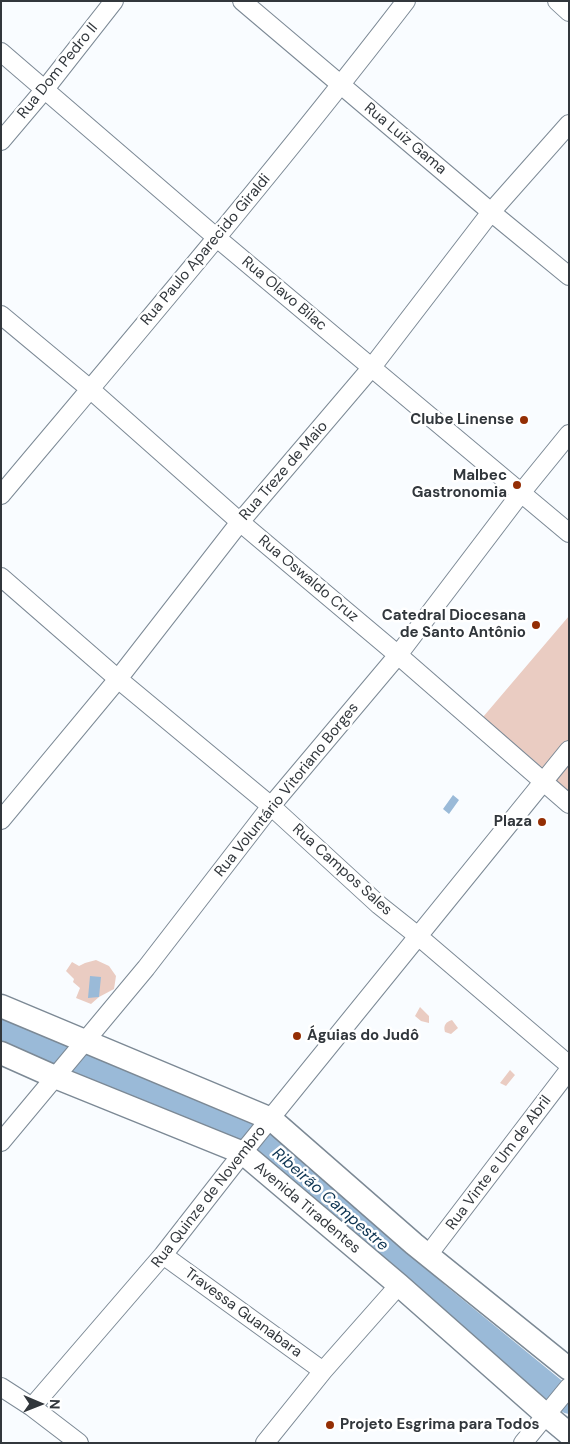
<!DOCTYPE html>
<html>
<head>
<meta charset="utf-8">
<style>
  body { margin:0 }
  #map { position:relative; width:570px; height:1444px; overflow:hidden; background:#f9fcff; font-family:"DM Sans",sans-serif }
  canvas { display:block }
  .frame { position:absolute; inset:0; border:2px solid #32373c; pointer-events:none }
  .north { position:absolute; left:15px; top:1379px; width:50px; height:50px; -webkit-text-stroke:4px #fff; paint-order:stroke; rotate:91deg; font-size:14px; font-weight:700; line-height:20px; text-align:center; color:#32373c }
  .north::after { content:''; display:block; margin:auto; width:18px; height:22px; background:#32373c; clip-path:polygon(50% 0,100% 100%,50% 72%,0 100%) }
</style>
</head>
<body>
<div id="map">
<canvas width="570" height="1444"></canvas>
<div class="frame"></div>
<div class="north">N</div>
</div>
<script>
const ctx = document.querySelector('canvas').getContext('2d');
ctx.lineJoin = 'round';
function paint(path, color) { ctx.fillStyle = color; ctx.fill(path, 'evenodd'); }
function stroke(path, color, width, dash) { ctx.strokeStyle = color; ctx.lineWidth = width; ctx.lineCap = dash ? 'butt' : 'round'; ctx.setLineDash(dash || []); ctx.stroke(path); }
function write(font, color, halo, rows, align = 'center') {
  ctx.font = font + ' "DM Sans",sans-serif'; ctx.lineWidth = 5; ctx.setLineDash([]); ctx.textBaseline = 'middle'; ctx.strokeStyle = halo; ctx.fillStyle = color; for (const [text, x, y, turn = 0] of rows) {
    ctx.save(); ctx.translate(x, y); ctx.rotate((+turn || 0) * Math.PI / 180); ctx.textAlign = isNaN(turn) ? turn : align; if (halo) ctx.strokeText(text, 0, 0); ctx.fillText(text, 0, 0); ctx.restore();
  }
}
const green = new Path2D(`
  M569 616V741L544 769 483 717Z
  M569 756V797L549 780Z
  M96 960 109 966 116 976 114 989 99 997 91 1004 76 998 80 988 73 982 74 979 66 971 72 962 79 966 85 963Z
  M420 1007 429 1016V1023L421 1021 415 1016Z
  M452 1020 458 1028 451 1034 445 1032C443 1025 446 1022 452 1020Z
  M510 1070 515 1075 506 1086 500 1083Z`);
const water = new Path2D(`
  M453 795 459 800 449 814 443 809Z
  M90 976 101 977 99 997 88 998Z`);
const river = new Path2D(`
  M1 1030 236 1125 289 1162 437 1294 569 1402`);
const minor = new Path2D(`
  M242 1 491 212 569 276
  M557 1 569 12
  M1 52 217 238 569 533
  M1 141 45 89 114 1
  M1 315 90 389 240 522 398 655 569 804
  M1 495C138 332 276 170 406 1
  M1 577 118 679 271 806 379 905 418 936 569 1065
  M1 820 118 679 240 522 372 367 491 212 569 124
  M1 1142 146 968 271 806 398 655 521 493 569 434
  M163 1255 323 1371
  M428 1255 569 1070
  M1 1387 32 1407 79 1443
  M32 1407 163 1255 248 1146 569 750
  M265 1443 323 1371 399 1285
  M523 1443 569 1387`);
const major = new Path2D(`
  M1 1006 271 1119 414 1244 569 1369
  M1 1053 55 1077 243 1153 399 1285 545 1414 569 1434`);
const markers = [
  [524,420,5,"#942e04"],
  [517,485,5,"#942e04"],
  [536,625,5,"#942e04"],
  [542,822,5,"#942e04"],
  [297,1036,5,"#942e04"],
  [330,1425,5,"#942e04"]
];
const streetNames = [
  ["Rua Dom Pedro II",58,71,-51],
  ["Rua Luiz Gama",405,139,40],
  ["Rua Paulo Aparecido Giraldi",206,250,-50],
  ["Rua Olavo Bilac",284,294,40],
  ["Rua Treze de Maio",284,471,-49],
  ["Rua Oswaldo Cruz",308,579,40],
  ["Rua Voluntário Vitoriano Borges",287,790,-51],
  ["Rua Campos Sales",342,870,42],
  ["Rua Vinte e Um de Abril",499,1163,-53],
  ["Rua Quinze de Novembro",209,1197,-52],
  ["Avenida Tiradentes",307,1208,40],
  ["Travessa Guanabara",243,1313,36]
];
const poiNames = [
  ["Clube Linense",514,420],
  ["Malbec",507,476],
  ["Gastronomia",507,493],
  ["Catedral Diocesana",526,616],
  ["de Santo Antônio",526,633],
  ["Plaza",532,822],
  ["Águias do Judô",307,1036,"left"],
  ["Projeto Esgrima para Todos",340,1425,"left"]
];
const waterNames = [
  ["Ribeirão Campestre",330,1200,41]
];
paint(green, '#eaccc2');
paint(water, '#9abad8');
stroke(river, '#9abad8', 24);
stroke(minor, '#7c8995', 20);
stroke(major, '#7c8995', 25);
stroke(minor, '#fff', 18);
stroke(major, '#fff', 22);
for (const [x, y, r, color] of markers) { const dot = new Path2D(); dot.arc(x, y, r, 0, 2 * Math.PI); ctx.fillStyle = color; ctx.fill(dot); stroke(dot, '#fff', 2); }
write('15px', '#32373c', '#fff', streetNames);
write('bold 15px', '#32373c', '#fff', poiNames, 'right');
write('italic 16px', '#0c3351', '#fff', waterNames);
</script>
</body>
</html>
